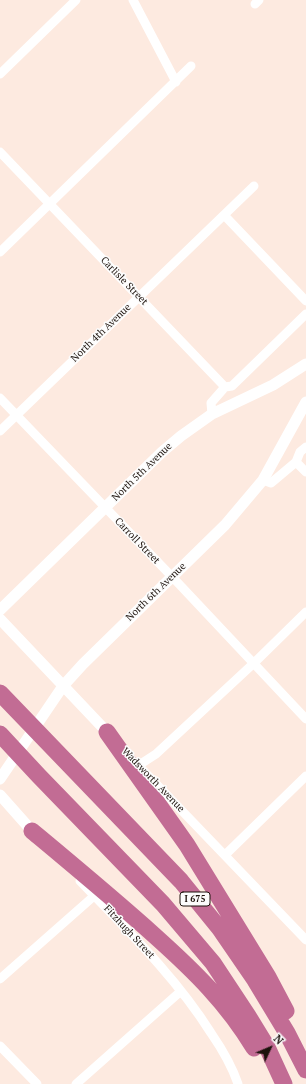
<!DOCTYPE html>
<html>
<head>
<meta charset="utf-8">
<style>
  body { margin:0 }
  #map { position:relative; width:306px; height:1084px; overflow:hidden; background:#fdeae0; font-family:"PT Serif",serif }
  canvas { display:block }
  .north { position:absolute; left:250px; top:1028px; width:40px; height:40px; -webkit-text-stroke:3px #fcfcfc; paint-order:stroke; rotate:46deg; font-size:11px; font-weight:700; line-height:16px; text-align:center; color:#1c120c }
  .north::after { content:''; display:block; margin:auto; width:14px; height:18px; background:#1c120c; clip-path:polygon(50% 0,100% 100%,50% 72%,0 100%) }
</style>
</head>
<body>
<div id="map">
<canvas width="306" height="1084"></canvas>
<div class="north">N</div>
</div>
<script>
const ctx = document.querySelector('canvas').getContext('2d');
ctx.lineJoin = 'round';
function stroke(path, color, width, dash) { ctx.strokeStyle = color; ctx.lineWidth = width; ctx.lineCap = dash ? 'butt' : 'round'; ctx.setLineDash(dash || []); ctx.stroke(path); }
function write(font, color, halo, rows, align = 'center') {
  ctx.font = font + ' "PT Serif",serif'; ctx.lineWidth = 3; ctx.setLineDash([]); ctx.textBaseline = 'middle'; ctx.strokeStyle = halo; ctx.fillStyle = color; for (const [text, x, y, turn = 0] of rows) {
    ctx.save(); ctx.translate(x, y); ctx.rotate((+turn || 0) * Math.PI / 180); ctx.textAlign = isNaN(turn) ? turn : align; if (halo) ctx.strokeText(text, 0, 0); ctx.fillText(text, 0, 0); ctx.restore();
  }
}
const minor = new Path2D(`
  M133 0 176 82
  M255 4 259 0
  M0 74 76 0
  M0 152 225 387 211 403 212 414
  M224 215 306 301
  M0 252 191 66
  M225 387 232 386 306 314
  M0 398 179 584 306 719
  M0 431 254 186
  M296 462 300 452 306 447
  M263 480 271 483 296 462 306 472
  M138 765 306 940
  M139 765 156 754 254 663 306 612
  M225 855 306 776
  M80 881C126 929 175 976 211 1033 222 1049 232 1066 238 1084
  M0 979 94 896
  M0 1046 37 1084
  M76 1084 181 991`);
const tertiary = new Path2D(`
  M0 610 162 452 181 436 212 414 273 385 306 364
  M0 619 107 732
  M0 779 63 686 83 664 225 525 263 480 306 402
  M0 795 32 831`);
const motorway = new Path2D(`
  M0 693 181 881 220 929 255 980 287 1033 306 1070
  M107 732 187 845 268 977 286 1011
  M0 734 39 776 163 904 213 963 248 1016 267 1047 284 1084
  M32 831C74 866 115 900 155 936 194 971 227 1003 254 1048`);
const shields = [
  [195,899,30]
];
const shieldNames = [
  ["I 675",195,899]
];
const streetNames = [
  ["Carlisle Street",124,281,46],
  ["North 4th Avenue",101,333,-44],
  ["North 5th Avenue",142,472,-44],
  ["Carroll Street",137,541,46],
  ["North 6th Avenue",156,592,-44],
  ["Wadsworth Avenue",153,780,46],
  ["Fitzhugh Street",129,932,47]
];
stroke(minor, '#fff', 9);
stroke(tertiary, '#fff', 11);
stroke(motorway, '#c26c94', 17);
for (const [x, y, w] of shields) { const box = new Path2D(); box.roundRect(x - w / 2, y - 7, w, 14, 3); ctx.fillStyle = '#fcfcfc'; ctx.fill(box); stroke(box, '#1c120c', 1); }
write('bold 9px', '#1c120c', null, shieldNames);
write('10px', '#1c120c', '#fcfcfc', streetNames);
</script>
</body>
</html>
